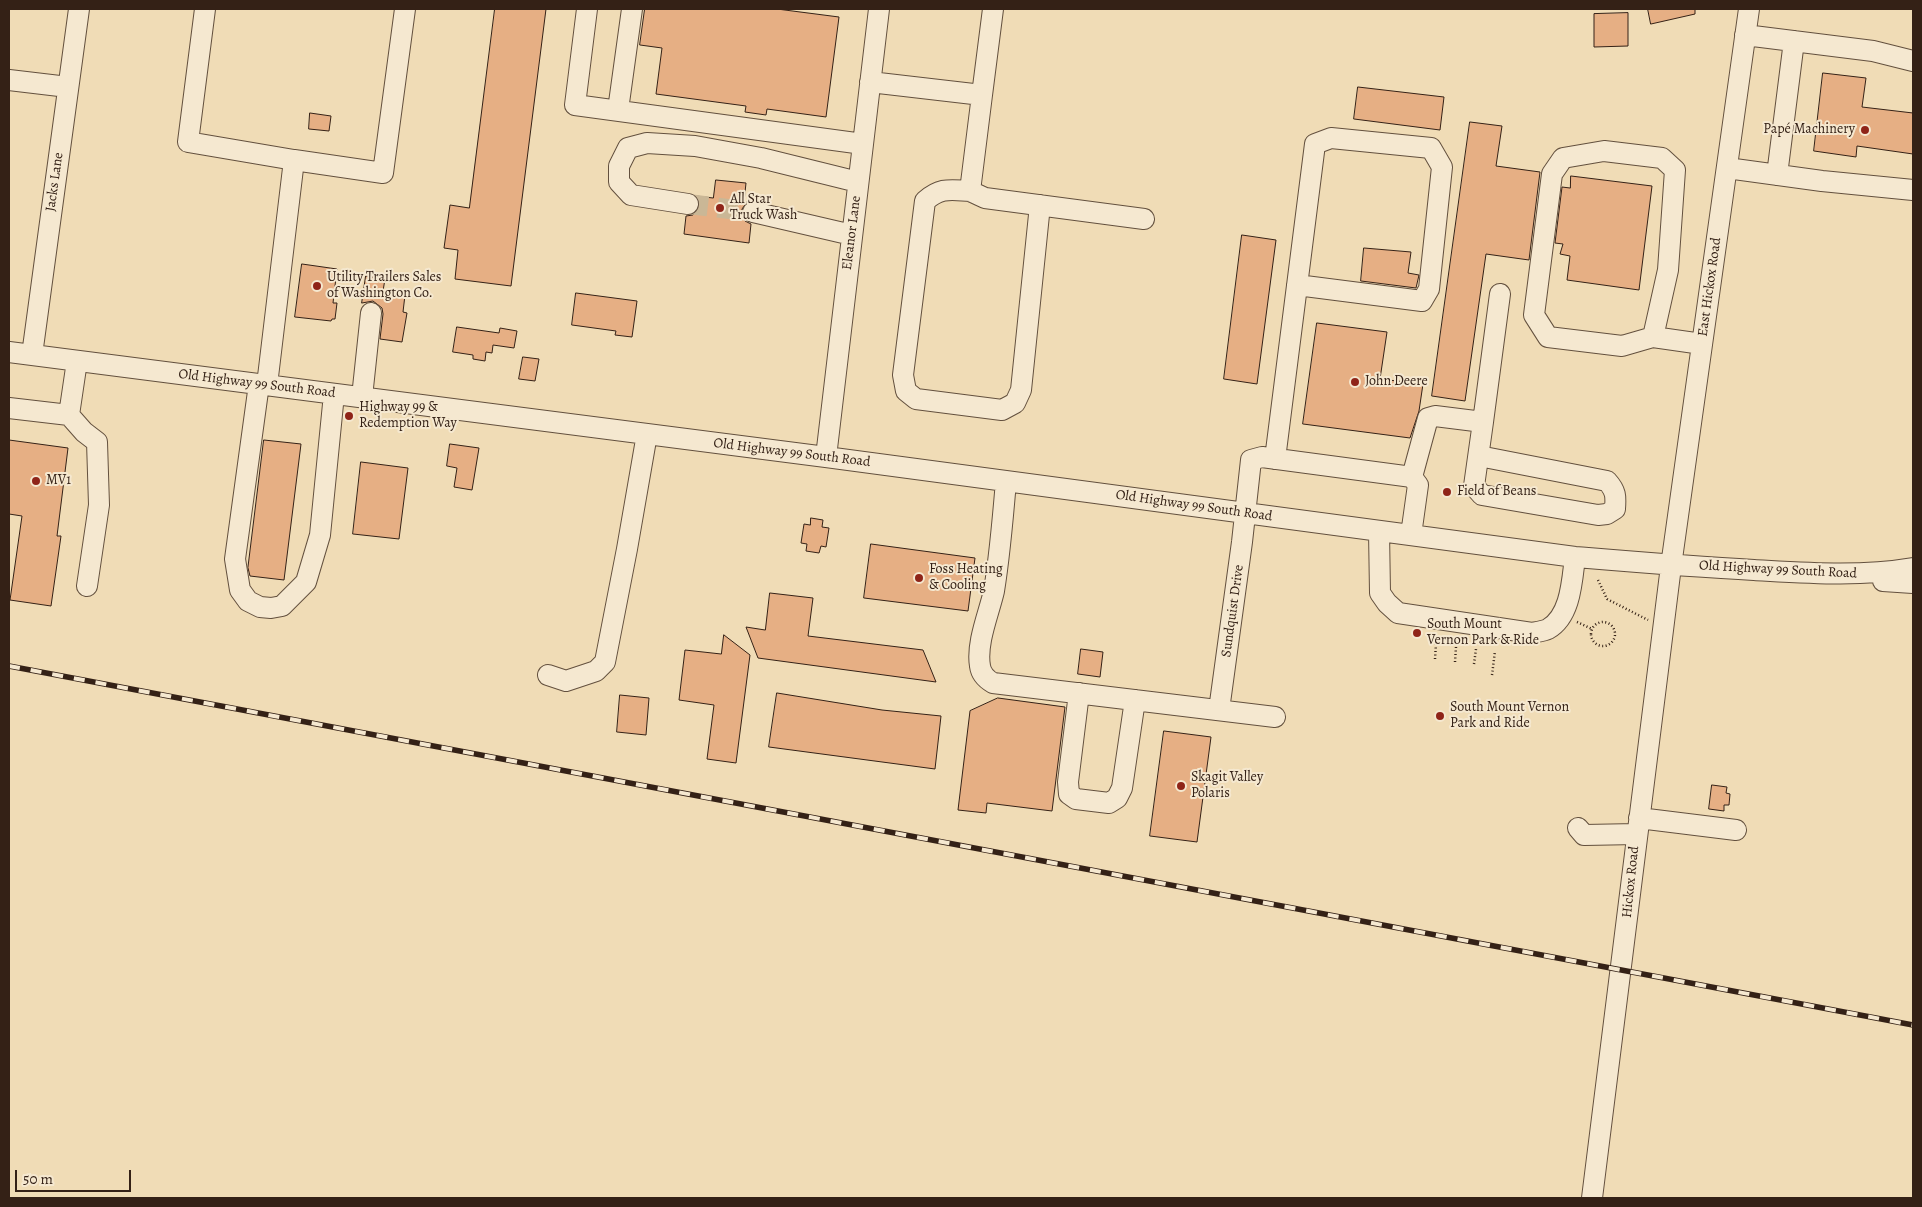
<!DOCTYPE html>
<html>
<head>
<meta charset="utf-8">
<style>
  body { margin:0 }
  #map { position:relative; width:1922px; height:1207px; overflow:hidden; background:#f0dcb6; font-family:Alegreya,serif }
  canvas { display:block }
  .frame { position:absolute; inset:0; border:10px solid #342116; pointer-events:none }
  .scale { position:absolute; left:15px; top:1170px; width:116px; height:22px; box-sizing:border-box; border:2px solid #342116; border-top:0; padding-left:6px; font-size:15px; line-height:18px; white-space:nowrap; color:#342116; -webkit-text-stroke:4px #f5e8d0; paint-order:stroke }
</style>
</head>
<body>
<div id="map">
<canvas width="1922" height="1207"></canvas>
<div class="frame"></div>
<div class="scale">50 m</div>
</div>
<script>
const ctx = document.querySelector('canvas').getContext('2d');
ctx.lineJoin = 'round';
function paint(path, color) { ctx.fillStyle = color; ctx.fill(path, 'evenodd'); }
function stroke(path, color, width, dash) { ctx.strokeStyle = color; ctx.lineWidth = width; ctx.lineCap = dash ? 'butt' : 'round'; ctx.setLineDash(dash || []); ctx.stroke(path); }
function write(font, color, halo, rows, align = 'center') {
  ctx.font = font + ' Alegreya,serif'; ctx.lineWidth = 4; ctx.setLineDash([]); ctx.textBaseline = 'middle'; ctx.strokeStyle = halo; ctx.fillStyle = color; for (const [text, x, y, turn = 0] of rows) {
    ctx.save(); ctx.translate(x, y); ctx.rotate((+turn || 0) * Math.PI / 180); ctx.textAlign = isNaN(turn) ? turn : align; if (halo) ctx.strokeText(text, 0, 0); ctx.fillText(text, 0, 0); ctx.restore();
  }
}
const building = new Path2D(`
  M495 9H546L511 286 455 279 458 250 444 248 450 205 469 208Z
  M645 9H777L839 17 826 117 767 109 766 115 745 112 746 106 656 94 662 48 640 45Z
  M1648 9H1695V14L1651 24Z
  M1628 13V46L1594 47V14Z
  M1823 73 1866 78 1862 107 1913 113V154L1857 146 1856 157 1814 151Z
  M1358 87 1444 97 1440 130 1354 119Z
  M310 113 331 116 329 131 309 129Z
  M1470 122 1502 126 1496 166 1540 172 1529 260 1486 254 1465 401 1432 396Z
  M1571 176 1652 186 1639 290 1567 280 1570 256 1560 254 1563 244 1555 243 1562 187 1570 188Z
  M716 180 746 183 744 202H747L742 209V215L745 221 751 224 749 243 684 234 686 216 693 215 700 206 699 200 696 196 713 198Z
  M1242 235 1276 240 1257 384 1224 379Z
  M1364 248 1411 252 1408 273 1419 275 1416 288 1361 281Z
  M302 264 337 269 333 303H337L335 319H332L331 321 295 317Z
  M366 276 385 279 383 291 405 295 403 312 407 313 402 342 380 339 383 314 382 308 373 301 362 303Z
  M576 293 637 301 632 337 615 335 616 331 572 325Z
  M1317 323 1387 332 1380 379 1423 384 1419 411 1410 438 1303 424Z
  M457 327 499 333 500 328 517 331 514 348 493 345 492 353 486 352 485 361 473 359V355L453 352Z
  M523 357 539 359 535 381 519 379Z
  M9 440 68 448 57 536H61L51 606 10 600 22 516 9 514Z
  M264 440 301 444 284 580 250 576 248 568Z
  M450 444 479 448 472 490 454 487 457 468 447 466Z
  M361 462 408 468 399 539 353 534Z
  M811 518 823 520 822 527 829 528 826 547 821 546 819 553 806 551 807 544 801 543 804 524 810 525Z
  M871 544 975 558 968 611 864 598Z
  M770 593 813 598 808 636 923 650 936 682 758 658 746 627 765 630Z
  M724 635 750 655 736 763 707 759 714 705 679 700 685 650 721 654Z
  M1081 649 1103 652 1100 677 1078 674Z
  M777 693 882 710 941 716 935 769 769 747Z
  M620 695 649 698 646 735 617 732Z
  M998 698 1065 707 1052 811 987 803 986 813 958 810 970 711Z
  M1164 731 1211 737 1197 842 1150 836Z
  M1712 785 1727 787 1726 793 1730 794 1729 805H1724V811L1709 809Z`);
const minorTunnel = new Path2D(`
  M688 204 753 212`);
const path = new Path2D(`
  M1598 580 1607 599 1648 620
  M1577 622 1592 629
  M1591 634a12 12 0 1 1 24 0a12 12 0 1 1-24 0Z
  M1435 659 1436 644
  M1455 662 1456 647
  M1474 664 1476 649
  M1492 675 1495 651`);
const minor = new Path2D(`
  M205 9 188 142 294 160 267 385
  M587 9 575 105 863 144
  M1745 35 1873 51 1913 61
  M9 80 68 87
  M870 82 982 95 970 191 985 198 1144 219
  M982 95 993 9
  M618 110 632 9
  M294 160 383 173 405 9
  M1727 168 1822 181 1913 190
  M1777 175 1794 41
  M970 191C950 190 941 187 925 201L903 375 906 391 916 399 1002 410 1015 403 1021 390 1040 205
  M688 204 631 195 619 182V166L628 148 647 143 695 146 761 158 858 182
  M753 212 852 235
  M1653 337 1668 270 1675 170 1662 158 1604 151 1563 158 1552 174 1534 315 1548 337 1622 346 1653 337 1702 344
  M9 352 826 457 1575 557C1635 562 1694 567 1754 570 1808 573 1860 577 1913 568
  M32 355 79 9
  M77 361 69 415 84 432 97 442 99 505 87 586
  M259 384 235 559 240 590 248 601 260 607 271 608 282 606 306 582 320 535 334 394
  M362 397 371 313
  M9 408 69 415
  M1479 456 1607 481C1616 491 1616 496 1615 509L1607 514 1598 515 1482 495 1474 486 1483 422
  M826 457 879 9
  M1275 459 1315 144 1331 138 1431 148 1442 167 1429 289 1422 301 1297 285
  M1412 477 1428 418 1435 416 1483 422 1500 294
  M1006 481C1003 517 1000 554 994 591 989 613 976 643 980 666 981 674 986 679 993 683L1275 717
  M1379 531 1380 593 1387 603 1398 613 1532 633C1537 632 1544 631 1548 629 1571 616 1572 580 1575 557
  M1883 581 1913 583
  M548 675 566 681 596 671 605 662 627 549 647 434
  M1079 693 1068 782 1069 794 1076 799 1109 803 1117 798 1122 788 1135 700
  M1219 710 1242 542 1251 460 1262 457 1412 477 1418 485 1411 535
  M1639 818 1736 830
  M1578 828 1584 835 1637 834
  M1592 1198 1671 566 1749 9`);
const rail = new Path2D(`
  M9 666 1913 1025`);
const markers = [
  [1865,130,5,"#8f2418"],
  [720,208,5,"#8f2418"],
  [317,286,5,"#8f2418"],
  [1355,382,5,"#8f2418"],
  [349,416,5,"#8f2418"],
  [36,481,5,"#8f2418"],
  [1447,492,5,"#8f2418"],
  [919,578,5,"#8f2418"],
  [1417,633,5,"#8f2418"],
  [1440,716,5,"#8f2418"],
  [1181,786,5,"#8f2418"]
];
const poiNames = [
  ["Papé Machinery",1855,130,"right"],
  ["All Star",730,200],
  ["Truck Wash",730,216],
  ["Utility Trailers Sales",327,278],
  ["of Washington Co.",327,294],
  ["John Deere",1365,382],
  ["Highway 99 &",359,408],
  ["Redemption Way",359,424],
  ["MV1",46,481],
  ["Field of Beans",1457,492],
  ["Foss Heating",929,570],
  ["& Cooling",929,586],
  ["South Mount",1427,625],
  ["Vernon Park & Ride",1427,641],
  ["South Mount Vernon",1450,708],
  ["Park and Ride",1450,724],
  ["Skagit Valley",1191,778],
  ["Polaris",1191,794]
];
const streetNames = [
  ["Jacks Lane",55,182,-82],
  ["Eleanor Lane",852,233,-83],
  ["East Hickox Road",1710,287,-82],
  ["Old Highway 99 South Road",257,384,7],
  ["Old Highway 99 South Road",792,453,7],
  ["Old Highway 99 South Road",1194,506,8],
  ["Old Highway 99 South Road",1778,570,3],
  ["Sundquist Drive",1233,611,-82],
  ["Hickox Road",1631,882,-84]
];
paint(building, '#e6af84');
stroke(building, '#342116', 1);
stroke(minorTunnel, '#cab796', 20, [20, 10]);
stroke(minor, '#63503e', 22);
stroke(path, '#342116', 2.5, [1, 2.5]);
stroke(minor, '#f5e8d0', 20);
stroke(rail, '#342116', 5.5);
stroke(rail, '#f5e8d0', 4, [11]);
for (const [x, y, r, color] of markers) { const dot = new Path2D(); dot.arc(x, y, r, 0, 2 * Math.PI); ctx.fillStyle = color; ctx.fill(dot); stroke(dot, '#f5e8d0', 2); }
write('14px', '#342116', '#f5e8d0', poiNames, 'left');
write('14px', '#342116', '#f5e8d0', streetNames);
</script>
</body>
</html>
